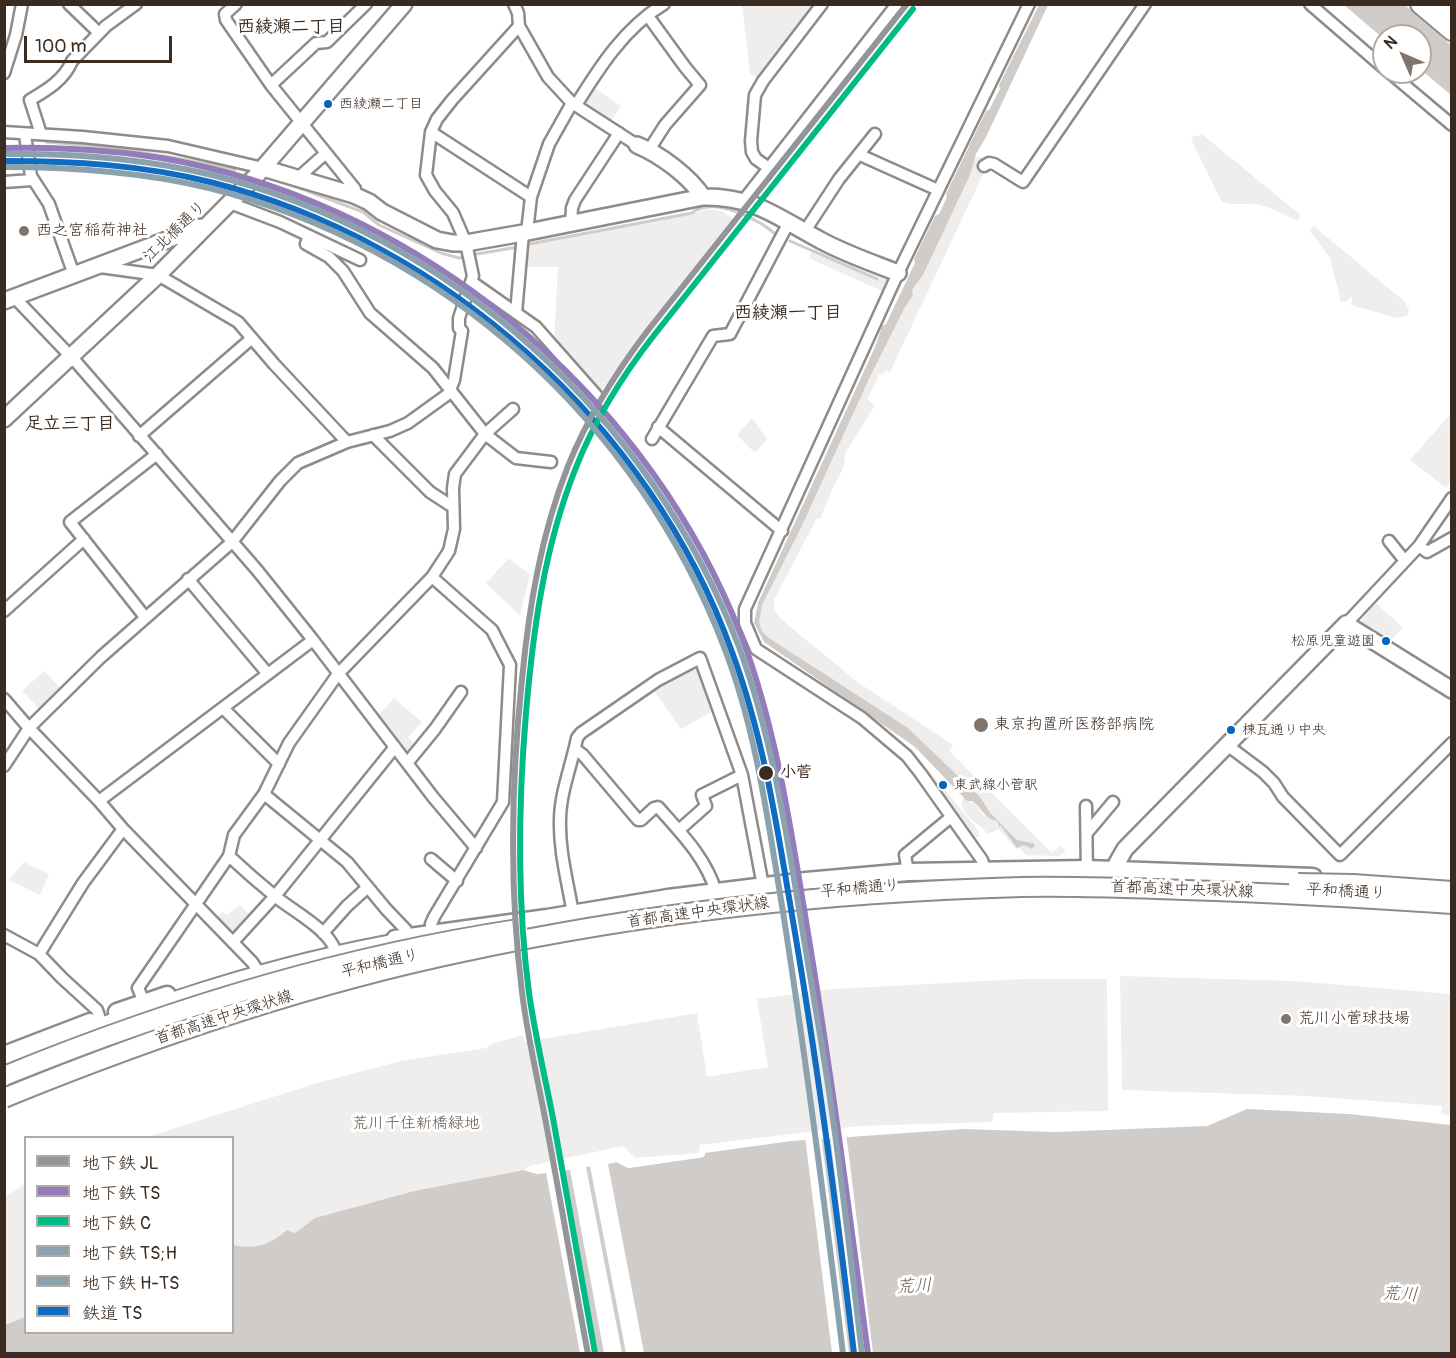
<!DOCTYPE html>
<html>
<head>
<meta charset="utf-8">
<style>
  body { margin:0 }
  #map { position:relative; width:1456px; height:1358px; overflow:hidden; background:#fff; font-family:Pangolin,"Klee One",sans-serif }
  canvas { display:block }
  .frame { position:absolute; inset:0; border:6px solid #3b2a1e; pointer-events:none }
  .legend { position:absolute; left:24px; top:1136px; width:210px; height:198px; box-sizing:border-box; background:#fff; border:2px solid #b1aaa5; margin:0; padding:8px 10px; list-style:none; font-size:18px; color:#3b2a1e }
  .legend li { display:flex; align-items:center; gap:12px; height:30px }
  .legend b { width:30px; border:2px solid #b1aaa5 }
  .north { position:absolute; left:1372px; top:24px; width:60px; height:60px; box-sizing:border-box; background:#fff; border:2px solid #b1aaa5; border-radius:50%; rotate:315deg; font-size:16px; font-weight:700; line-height:24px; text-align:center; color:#3b2a1e }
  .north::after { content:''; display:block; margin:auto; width:21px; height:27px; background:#80756d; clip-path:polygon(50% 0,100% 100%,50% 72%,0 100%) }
  .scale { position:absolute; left:24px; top:36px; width:148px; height:27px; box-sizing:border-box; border:3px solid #3b2a1e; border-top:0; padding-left:8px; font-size:18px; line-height:21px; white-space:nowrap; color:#3b2a1e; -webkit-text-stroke:4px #fff; paint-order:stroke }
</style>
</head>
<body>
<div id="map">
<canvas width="1456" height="1358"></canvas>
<div class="frame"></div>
<ul class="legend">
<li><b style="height:8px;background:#939598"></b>地下鉄 JL</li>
<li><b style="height:8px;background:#937cb9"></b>地下鉄 TS</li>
<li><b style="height:8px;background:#00bb85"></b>地下鉄 C</li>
<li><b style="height:8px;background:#8ba2ae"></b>地下鉄 TS;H</li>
<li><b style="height:8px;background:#8ba2ae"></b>地下鉄 H-TS</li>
<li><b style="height:8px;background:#0f6cc3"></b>鉄道 TS</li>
</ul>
<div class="north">N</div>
<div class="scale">100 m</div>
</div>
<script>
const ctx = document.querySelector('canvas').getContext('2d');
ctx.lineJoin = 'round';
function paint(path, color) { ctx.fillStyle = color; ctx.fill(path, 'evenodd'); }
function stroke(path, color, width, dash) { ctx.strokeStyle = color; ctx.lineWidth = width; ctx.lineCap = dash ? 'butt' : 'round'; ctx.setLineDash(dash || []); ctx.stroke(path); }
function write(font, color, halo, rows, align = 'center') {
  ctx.font = font + ' Pangolin,"Klee One",sans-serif'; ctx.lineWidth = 6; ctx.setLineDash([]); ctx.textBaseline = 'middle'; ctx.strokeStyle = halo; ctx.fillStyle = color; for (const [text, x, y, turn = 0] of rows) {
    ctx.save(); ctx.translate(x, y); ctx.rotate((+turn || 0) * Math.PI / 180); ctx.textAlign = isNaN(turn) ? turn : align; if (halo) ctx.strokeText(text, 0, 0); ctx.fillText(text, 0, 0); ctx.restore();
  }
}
const green = new Path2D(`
  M742 5H820L761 81 750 73Z
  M592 86 621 106 611 121 582 102Z
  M1203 135 1298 213 1300 216 1299 219 1296 220 1268 207 1255 204H1230L1223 202 1220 199 1191 139 1193 136Z
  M977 157 983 158 986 162V168L890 372 887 370 883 374 877 375 878 378 867 399 875 405 846 452 843 469 833 487 820 519 817 518 774 600V610L781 619 856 681 953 745 949 751 1052 853 1060 846 1066 851 1059 856 1026 855 1019 847 1016 849 999 829 988 834C979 823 960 816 962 800L964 798 976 804 982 814 997 821 999 827 1001 826 1018 846 1024 845 1028 847 1033 843 1017 840 991 814 980 797 908 728 769 638 762 631 758 622 762 605 801 528 869 379 904 309 913 295 912 290 923 275 970 175 974 159Z
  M707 209 721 211 733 218 652 321 598 395 554 344 558 267H523L524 245 693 214Z
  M1312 227H1315L1404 301 1409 309 1407 316 1397 318 1351 305 1352 298 1351 297 1347 302H1341L1330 258 1310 231Z
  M816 242 893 275 884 292 809 258Z
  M1451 413V481L1446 488 1410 460Z
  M752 418 767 439 755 453 737 435Z
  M509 558 530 575 520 616 486 583Z
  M1376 603 1403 628 1389 642 1361 624V620Z
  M692 668 698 671 713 711 681 729 653 689Z
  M44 671 64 692 42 712 22 691Z
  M394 698 422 722 408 737 418 748 408 761 374 720Z
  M919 759 978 830 979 836 974 839 918 760Z
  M24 862 49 874 40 895 9 880Z
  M239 905 253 918 233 939 214 920 223 912 227 915Z
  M1120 976 1293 981 1451 994V1115L1441 1114 1442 1106 1306 1096 1122 1090Z
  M1023 979H1107L1108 1111 994 1113 992 1122 858 1126 700 1145 699 1153 635 1158 623 1146 529 1166 524 1170 414 1191 315 1218 295 1233 287 1230C268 1246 257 1249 233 1245L232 1138H144L317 1083 401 1061 486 1048 494 1043 523 1035 524 1042 697 1013 707 1077 768 1067 757 999 833 989Z
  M25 1184V1317L5 1325V1197Z`);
const water = new Path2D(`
  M1039 5H1048L986 137 976 154 970 175 923 275 912 290 913 295 904 309 869 379 801 528 762 605 759 622 762 631 769 638 908 728 980 797 991 814 1017 840 1033 843 1035 845 1032 849 1024 845 1017 848 1001 826 999 827 997 821C983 818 982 807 972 801H967L915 747 764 642 754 623 758 603 875 347 882 326 886 324 915 263 914 259 935 216 939 214 947 197 946 194 986 111 989 110 1000 89 999 85Z
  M1344 5H1405L1451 45V95L1420 69V36H1384V39Z
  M1247 1109 1349 1114 1451 1125V1353L5 1354V1325L25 1317 26 1332H232L233 1245C257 1249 268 1246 287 1230L295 1233 315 1218 414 1191 524 1170 537 1174 617 1162 628 1168 704 1157 705 1153 791 1141 964 1129 1055 1132 1207 1126Z`);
const pier = new Path2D(`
  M846 1133 849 1156 873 1353H857L830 1134Z
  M821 1135 849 1353H832L805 1137Z
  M702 1153H705L704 1157 628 1168 617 1162 608 1164 644 1353H626L590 1166 586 1167 622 1353H604L570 1170H563L598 1353H580L546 1173 537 1174 524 1170 527 1168 538 1171 617 1159 628 1165 701 1155Z`);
const stream = new Path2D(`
  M46 142C110 146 172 156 235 170
  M286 183 363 212 379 225 441 253 459 258 465 257
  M790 241 877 279
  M524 245 692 213C713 196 761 219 777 236
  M471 255 518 247`);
const street = new Path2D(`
  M69 4 99 33
  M236 4 225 14 226 20 271 85 355 189 354 195
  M514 4 518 13 519 26 548 77 572 103 637 145
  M1310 4 1384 68
  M648 16 685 67 700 85 665 125 649 150
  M1389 72 1452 125
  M4 73 16 35 22 4
  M271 85 316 43 327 42 366 4
  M576 105C599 68 625 27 664 4
  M4 132 83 137 168 146 263 168
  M431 132 531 197
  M41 134 30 100C47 90 64 80 72 61L106 26 136 4
  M25 135 31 176 49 204 74 275
  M860 155 938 190
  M984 166 989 163 994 164 1023 182 1145 4
  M769 168 756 159 752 152 751 141 755 95 763 81 822 4
  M299 177 326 153
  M4 182 32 180
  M743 201 897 4
  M230 203 280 222 360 260
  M571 224 572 208 575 200 619 133
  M805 231 839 179 875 134
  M527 232 531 197 549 144 572 103
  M309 236 306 244 329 257 343 271 370 313 433 368 485 434 516 458 551 462
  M100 267 158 275 238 322 274 364 347 442
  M472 282 536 327 597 396
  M15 298 77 363 257 570 313 640 433 797 476 848
  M516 313 523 233
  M450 390 454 380 462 331 459 328V318L473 276 466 243 453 213 435 191 426 175 431 132 437 119 452 100 519 26
  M658 427 782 531
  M373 435 430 492 453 507
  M139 436 251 339
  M652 439 713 336 730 334 789 222
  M1389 541 1405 561
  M1419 546 1427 552 1452 538
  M188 579 268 674
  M4 611 84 539
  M145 617 70 522 157 454
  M1346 624 1419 546 1452 498
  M4 699 29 728 99 801 123 829 252 962 256 968
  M223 708 279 764
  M1227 745 1263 772 1274 783 1283 797 1340 855 1452 743
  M575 749 583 755 638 820H641L654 808 658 807C681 833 706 858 716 892
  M408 762 435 729 461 692
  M4 766 29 728 101 657 232 542 280 481 298 463 347 442 390 431 408 423 451 392
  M264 794 347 862 386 909 406 930 407 936
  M99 801 313 640
  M1086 806 1087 874
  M679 830 706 806 702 795 742 775 763 886
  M1087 833 1113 802
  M229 856C244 870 260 884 276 897 293 911 328 929 335 950
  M431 859 457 881
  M985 869 982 860 921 774 907 756 862 718 756 649 745 623V609L898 273 1029 4
  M908 872 905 855 951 817
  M573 914C568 883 559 852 560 820 560 793 572 764 577 738L581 733 658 680 700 658 742 775
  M323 933 347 906 368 887
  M431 933V924L434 917 503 802 510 665 492 630 432 577
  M4 935 39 954 62 978 97 1010 100 1019
  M233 942 275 896 395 747
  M39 954 83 883 123 829
  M144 1002 138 988 229 856 234 835 264 794 289 743 338 674 432 577 449 551 454 529 453 488 455 474 485 434 513 409`);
const secondary = new Path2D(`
  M637 145C661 155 689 176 703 197
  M263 168 354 195 369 202 382 212 437 240 453 243H466L523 233 703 197C755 196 778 218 822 241 846 254 873 263 898 273
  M4 301 201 227
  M4 419 158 275 256 176 404 4
  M1116 881 1117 863 1125 849 1346 624 1452 690`);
const primary = new Path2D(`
  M395 939 547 918 668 898 806 881 908 872 1087 869 1313 877
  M117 1012 167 995
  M4 1055 90 1022`);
const highway = new Path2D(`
  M1420 4 1452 31
  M1440 4 1452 14
  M4 1066C135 1011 269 965 409 941
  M4 1085 157 1028`);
const highwayBridge = new Path2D(`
  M1298 883 1353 884 1452 891
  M4 1076C170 1008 341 956 518 929
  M4 1098C153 1037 306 985 463 952 647 912 834 892 1022 887 1076 886 1131 888 1185 890 1274 893 1363 898 1452 904`);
const rail1 = new Path2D(`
  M4 161C74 161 142 165 210 182 444 241 650 424 732 652 765 741 778 833 794 927 818 1068 837 1211 854 1354`);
const metro1 = new Path2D(`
  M588 1354C573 1275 560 1196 545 1118 537 1076 527 1034 522 992 509 888 511 783 522 679 529 607 541 534 568 466 588 416 616 372 649 329L907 4`);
const metro2 = new Path2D(`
  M4 148C72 147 139 151 205 167 444 224 651 406 741 635 776 727 790 824 806 921 830 1065 849 1209 868 1354`);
const metro3 = new Path2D(`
  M595 1353C581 1275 567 1196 553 1118 545 1077 535 1035 529 993 517 901 518 807 526 713 533 631 544 548 575 470 594 421 622 376 655 334L913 9`);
const metro4 = new Path2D(`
  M4 154C75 153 143 158 212 175 450 234 652 418 739 647 771 734 785 824 800 915 810 978 822 1041 831 1105 843 1188 852 1271 862 1354`);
const metro5 = new Path2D(`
  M4 167C74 167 142 172 209 188 444 246 638 422 724 647 757 732 768 823 783 912 806 1059 825 1206 843 1354`);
const markers = [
  [328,104,5,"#0065bd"],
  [24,231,6,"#80756d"],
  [1386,641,5,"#0065bd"],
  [981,725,8,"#80756d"],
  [1231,730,5,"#0065bd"],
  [766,773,8,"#3b2a1e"],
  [943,785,5,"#0065bd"],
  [1286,1019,6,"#80756d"]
];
const busNames = [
  ["西綾瀬二丁目",339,104],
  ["松原児童遊園",1375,641,"right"],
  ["棟瓦通り中央",1242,730],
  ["東武線小菅駅",954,785]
];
const poiNames = [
  ["西之宮稲荷神社",36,231],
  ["東京拘置所医務部病院",994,725],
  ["荒川小菅球技場",1298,1019]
];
const streetNames = [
  ["江北橋通り",175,232,-44],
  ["平和橋通り",860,889,-5],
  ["首都高速中央環状線",1182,890,2],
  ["平和橋通り",1346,892,3],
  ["首都高速中央環状線",698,913,-8],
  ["平和橋通り",380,964,-13],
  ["首都高速中央環状線",224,1018,-18]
];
const stopNames = [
  ["小菅",780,773]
];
const parkNames = [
  ["荒川千住新橋緑地",416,1124]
];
const neighbourhoodNames = [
  ["西綾瀬二丁目",291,27],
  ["西綾瀬一丁目",788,313],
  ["足立三丁目",70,424]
];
const waterNames = [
  ["荒川",914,1287,-3],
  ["荒川",1400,1295,3]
];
paint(green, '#efeeed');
paint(water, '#d0ccca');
paint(pier, '#fff');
stroke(stream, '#d0ccca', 3);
stroke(street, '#8e8b88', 15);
stroke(secondary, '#8e8b88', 20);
stroke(primary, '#8e8b88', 21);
stroke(highway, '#8e8b88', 22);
stroke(street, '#fff', 10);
stroke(secondary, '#fff', 15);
stroke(primary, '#fff', 16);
stroke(highway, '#fff', 18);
stroke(highwayBridge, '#8e8b88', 22, []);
stroke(highwayBridge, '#fff', 18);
stroke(rail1, '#0f6cc3', 6);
stroke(metro1, '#939598', 6);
stroke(metro2, '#937cb9', 6);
stroke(metro3, '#00bb85', 6);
stroke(metro4, '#8ba2ae', 6);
stroke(metro5, '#8ba2ae', 6);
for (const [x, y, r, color] of markers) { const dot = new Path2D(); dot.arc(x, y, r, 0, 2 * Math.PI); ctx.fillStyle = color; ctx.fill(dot); stroke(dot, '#fff', 2); }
write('14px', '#3b2a1e', '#fff', busNames, 'left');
write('16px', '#3b2a1e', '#fff', poiNames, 'left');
write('16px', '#3b2a1e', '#fff', streetNames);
write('bold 16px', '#3b2a1e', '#fff', stopNames, 'left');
write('16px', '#65584e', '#fff', parkNames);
write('bold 18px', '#3b2a1e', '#fff', neighbourhoodNames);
write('italic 18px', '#685b52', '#fff', waterNames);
</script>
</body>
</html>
